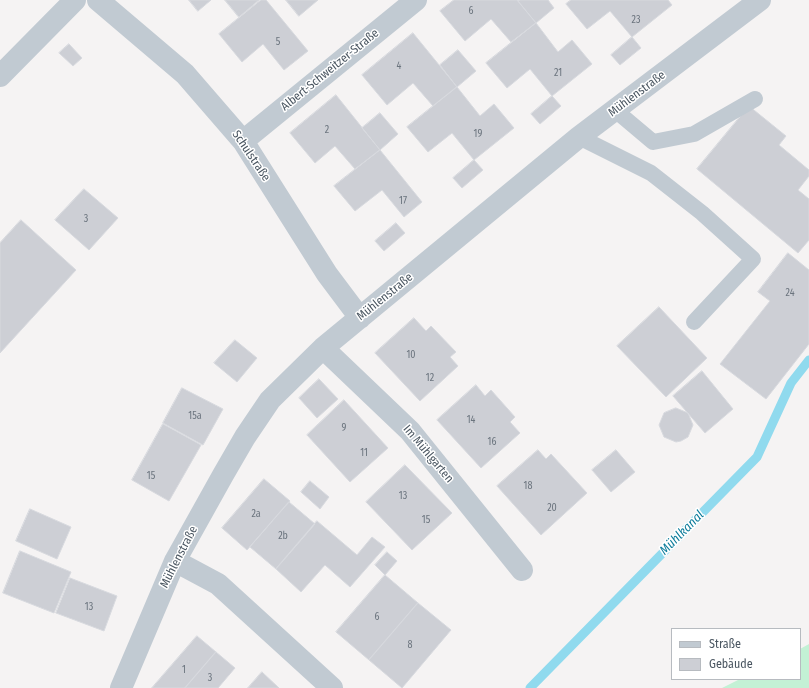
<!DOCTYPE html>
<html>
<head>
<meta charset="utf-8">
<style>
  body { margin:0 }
  #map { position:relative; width:809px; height:688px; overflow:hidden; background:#f5f3f3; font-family:"Fira Sans Condensed",sans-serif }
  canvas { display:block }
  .legend { position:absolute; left:671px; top:628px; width:130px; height:52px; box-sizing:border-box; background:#fff; border:1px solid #b7bbc0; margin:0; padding:5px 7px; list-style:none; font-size:12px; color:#4a5661 }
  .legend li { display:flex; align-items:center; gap:8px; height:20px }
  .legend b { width:20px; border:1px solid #b7bbc0 }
</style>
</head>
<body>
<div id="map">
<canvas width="809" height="688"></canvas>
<ul class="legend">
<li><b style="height:5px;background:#c1cad2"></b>Straße</li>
<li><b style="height:11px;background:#cdcfd5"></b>Gebäude</li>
</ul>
</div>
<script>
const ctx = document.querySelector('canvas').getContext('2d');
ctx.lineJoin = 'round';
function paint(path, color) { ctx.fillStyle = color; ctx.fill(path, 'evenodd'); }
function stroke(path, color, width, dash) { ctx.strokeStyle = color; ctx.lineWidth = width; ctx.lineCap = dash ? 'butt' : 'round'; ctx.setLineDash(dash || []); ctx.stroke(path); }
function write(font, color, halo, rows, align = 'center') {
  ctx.font = font + ' "Fira Sans Condensed",sans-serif'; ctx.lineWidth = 3; ctx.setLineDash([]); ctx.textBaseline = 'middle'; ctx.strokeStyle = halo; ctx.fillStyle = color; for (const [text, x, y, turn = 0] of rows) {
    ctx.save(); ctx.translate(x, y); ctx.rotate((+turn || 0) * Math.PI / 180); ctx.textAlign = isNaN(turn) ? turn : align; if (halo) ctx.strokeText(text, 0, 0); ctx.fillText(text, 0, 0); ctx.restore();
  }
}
const green = new Path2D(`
  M809 644V688H722L740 679H800V649Z`);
const stream = new Path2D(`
  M530 688 757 457 791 383 809 360`);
const building = new Path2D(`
  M189 0H211L198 11Z
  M225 0H259L239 17Z
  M261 0H266L308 51 284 70 263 44 242 62 219 34Z
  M286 0H318L299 16Z
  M454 0H517L536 23 511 42 491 19 465 41 440 11Z
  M520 0H548L554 8 536 23 518 1Z
  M571 0H668L672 5 632 37 610 11 587 29 566 4Z
  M536 23 558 52 572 40 592 64 552 96 530 69 507 88 486 63Z
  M413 33 457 87 433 106 413 83 387 105 362 75Z
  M632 37 641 48 620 65 611 55Z
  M69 44 82 58 73 66 59 53Z
  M458 50 476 71 457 87 440 65Z
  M457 87 480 116 494 104 514 128 474 160 452 133 428 152 407 127Z
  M336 95 380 150 355 169 335 146 315 163 290 133Z
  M552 96 561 106 540 124 531 114Z
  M749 106 786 136 779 145 809 170V176L798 190 809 199V240L798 253 697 169Z
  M380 113 398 134 380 150 362 128Z
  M380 150 422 202 404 217 382 190 355 211 334 186Z
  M474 160 483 170 462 188 453 178Z
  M84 189 118 218 89 250 55 220Z
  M21 220 76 270 0 353V243Z
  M396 223 405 233 384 251 375 241Z
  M788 253 809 270V344L766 399 720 364 770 301 758 292Z
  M659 307 707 358 666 397 617 346Z
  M414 318 426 331 431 326 456 352 450 357 458 366 420 401 375 353Z
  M235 340 257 358 237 382 214 363Z
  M702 371 733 409 705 433 673 396Z
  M319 379 338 399 317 418 299 398Z
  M476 385 485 396 491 390 515 417 510 422 520 433 481 468 437 420Z
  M182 388 223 409 203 445 163 423Z
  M344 400 388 448 350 482 307 435Z
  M676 408 688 413 693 425 688 437 681 441 676 442 664 437 659 425 664 413Z
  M163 424 201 445 169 501 132 480Z
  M538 450 546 459 551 454 587 493 541 535 497 486Z
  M616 450 635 472 611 492 592 470Z
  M405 465 452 513 412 550 366 502Z
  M264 479 290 501 247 550 222 528Z
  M310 481 329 497 320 509 301 492Z
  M289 502 315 524 276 569 250 547Z
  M30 509 71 527 57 559 16 541Z
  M317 521 357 555 372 537 385 547 350 587 325 565 301 592 276 569Z
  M20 551 71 572 54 613 3 593Z
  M387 552 397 561 385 575 375 565Z
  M385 575 418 603 369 660 336 632Z
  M70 578 117 596 104 631 56 613Z
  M418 603 451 630 402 688 369 660Z
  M197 636 216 652 185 688H152Z
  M216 652 235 668 218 688H185Z
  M262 672 279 688H248Z`);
const service = new Path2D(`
  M615 110 653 142 694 134 755 99
  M579 137 651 173 702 213 753 259 694 322`);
const minor = new Path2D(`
  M98 0 185 74 243 141 327 274 360 318
  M0 76 75 0
  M243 141 416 0
  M323 348 410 431 522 570
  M175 561 218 584 332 688
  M121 688 175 561 223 475 245 437 270 400 323 348 579 137 760 0`);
const numberNames = [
  ["6",471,11],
  ["23",636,20],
  ["5",278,42],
  ["4",399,66],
  ["21",558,73],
  ["2",327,130],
  ["19",478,134],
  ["17",403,201],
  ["3",86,219],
  ["24",790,293],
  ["10",411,355],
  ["12",430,378],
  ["15a",195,416],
  ["14",471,420],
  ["9",344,428],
  ["16",492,442],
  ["11",364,453],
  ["15",151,476],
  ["18",528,486],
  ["13",403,496],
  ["20",552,508],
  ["2a",256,514],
  ["15",426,520],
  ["2b",283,536],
  ["13",89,607],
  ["6",377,617],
  ["8",410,645],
  ["1",184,670],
  ["3",210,678]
];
const streetNames = [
  ["Albert-Schweitzer-Straße",330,70,-39],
  ["Mühlenstraße",637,94,-37],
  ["Schulstraße",251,156,56],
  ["Mühlenstraße",385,297,-39],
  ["Im Mühlgarten",428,454,50],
  ["Mühlenstraße",179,557,-63]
];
const waterNames = [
  ["Mühlkanal",682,533,-45]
];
paint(green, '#c3f1d5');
stroke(stream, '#90daee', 9);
paint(building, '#cdcfd5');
stroke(building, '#d7d9de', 1);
stroke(service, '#c1cad2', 16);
stroke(minor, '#c1cad2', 22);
write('10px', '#6b747e', null, numberNames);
write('12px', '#4a5661', '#fff', streetNames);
write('italic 13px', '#0c7c9b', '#fff', waterNames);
</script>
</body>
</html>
